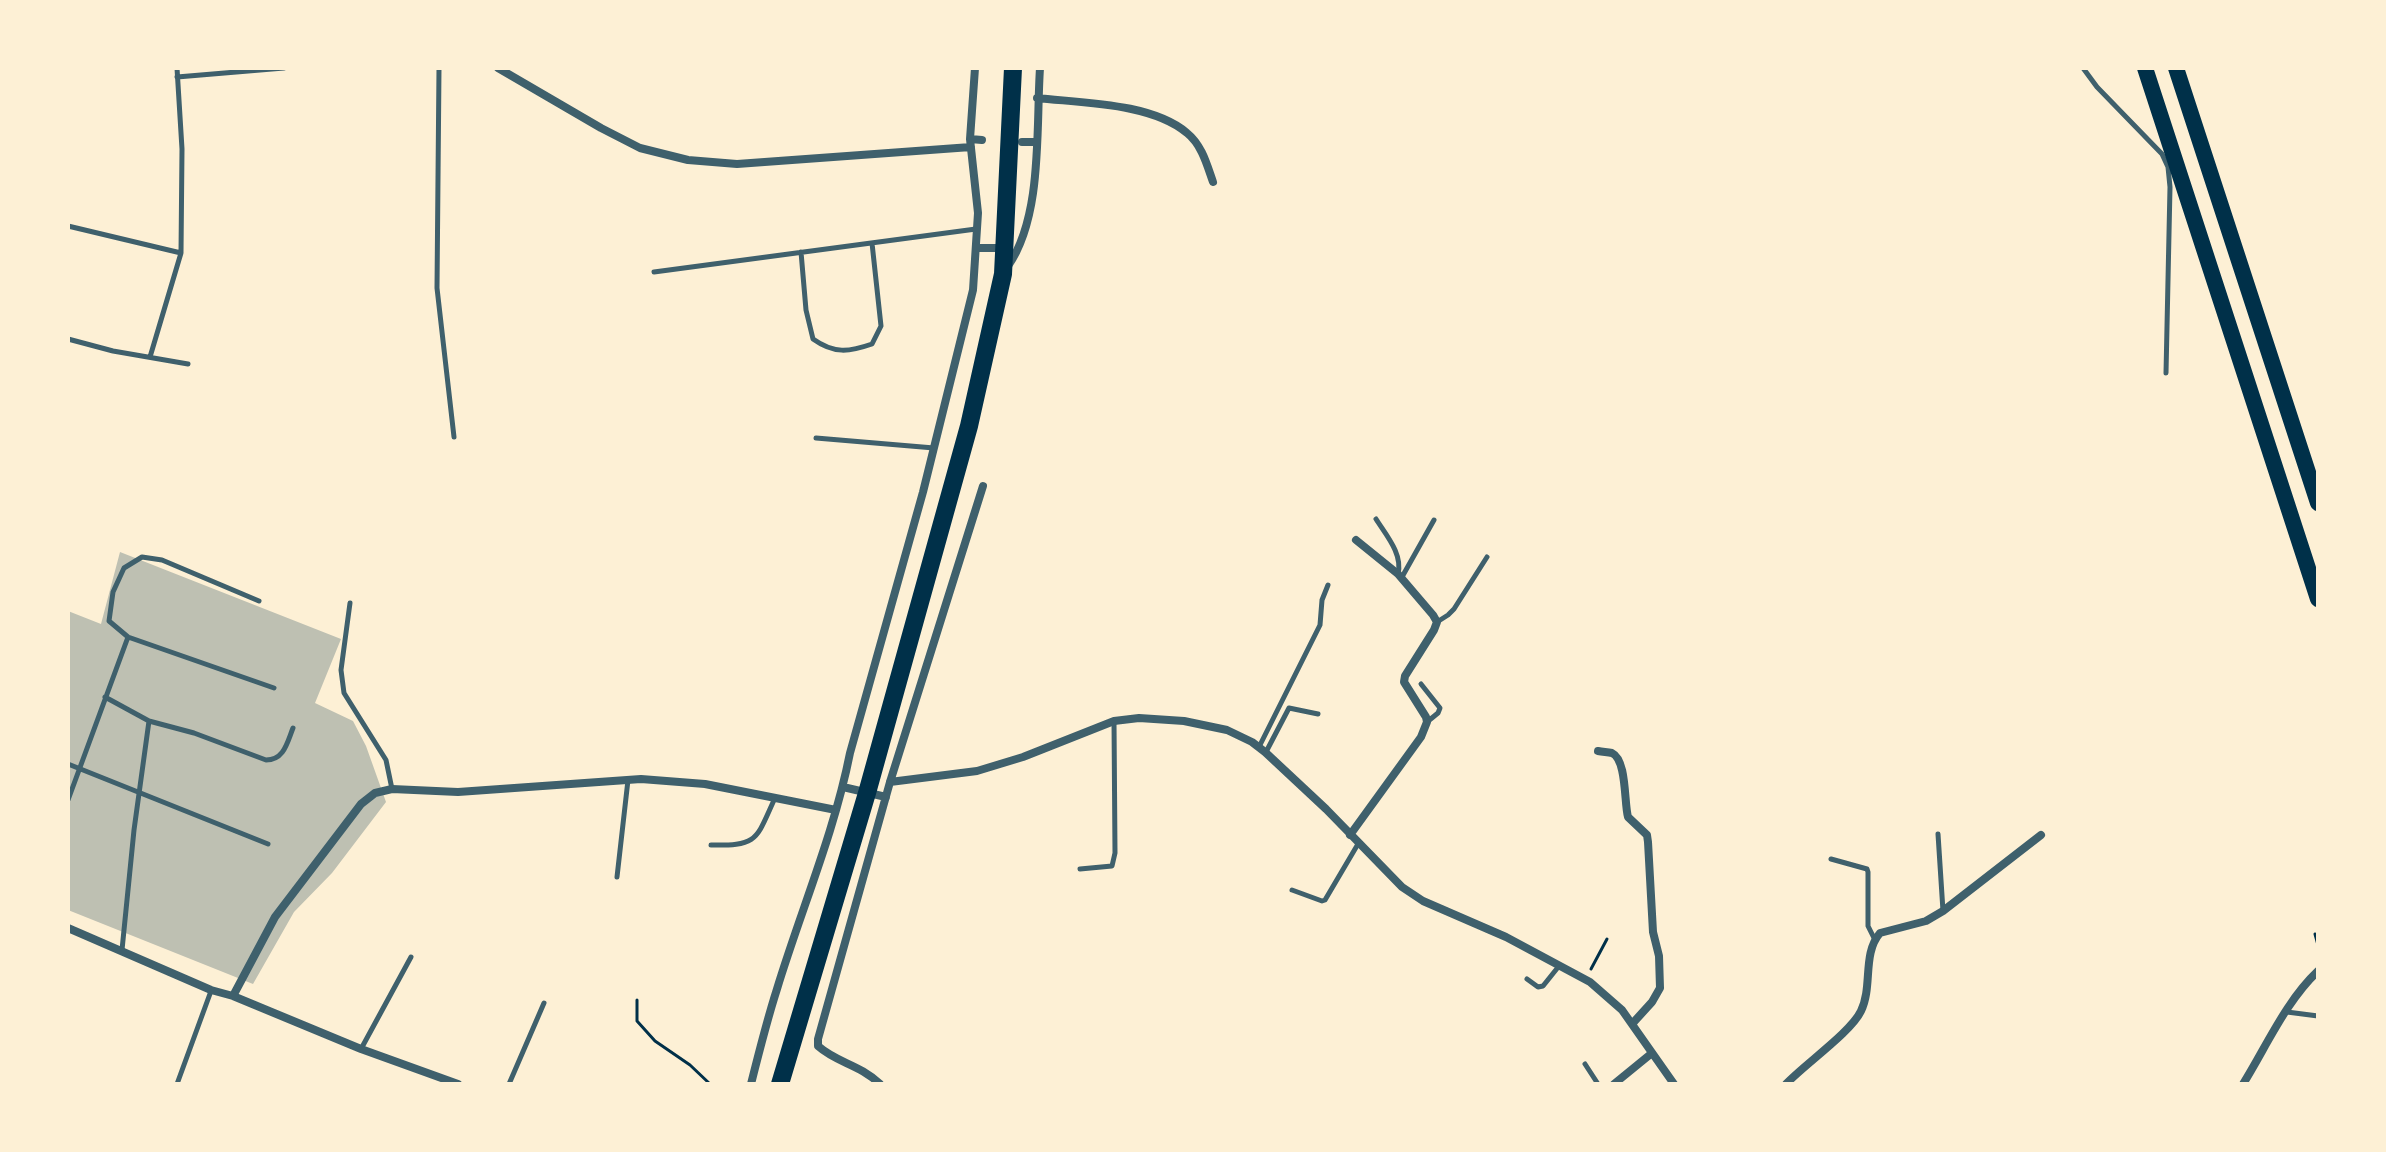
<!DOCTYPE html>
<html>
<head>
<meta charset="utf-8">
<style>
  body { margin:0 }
  #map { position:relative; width:2386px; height:1152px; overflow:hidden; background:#fdf0d5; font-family:Arial,sans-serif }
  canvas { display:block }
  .frame { position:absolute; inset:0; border:70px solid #fdf0d5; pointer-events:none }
</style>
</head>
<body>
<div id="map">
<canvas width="2386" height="1152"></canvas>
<div class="frame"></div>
</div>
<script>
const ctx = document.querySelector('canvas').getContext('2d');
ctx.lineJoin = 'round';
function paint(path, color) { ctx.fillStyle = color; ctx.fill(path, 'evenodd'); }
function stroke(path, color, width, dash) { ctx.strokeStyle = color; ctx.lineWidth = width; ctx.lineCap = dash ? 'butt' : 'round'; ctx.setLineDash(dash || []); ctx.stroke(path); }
const building = new Path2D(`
  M120 552 341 639 315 703 353 721 366 746 386 802 332 873 294 912 253 984 68 910V611L101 624Z`);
const path = new Path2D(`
  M2315 934 2318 945
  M1591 969 1607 939
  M637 1000V1021L655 1041 690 1065 710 1084`);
const service = new Path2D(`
  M177 68 182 149 181 253
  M439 68 437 288 454 437
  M2083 68 2097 87 2162 154 2168 167 2170 187 2166 373
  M177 77 284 68
  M68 226 181 253 150 357
  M801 252 806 310 813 339C834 354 849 352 872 344L881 326 872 243
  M654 272 976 229
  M68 339 113 351 188 364
  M816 438 934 448
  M1376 519C1386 535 1403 554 1398 574
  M1402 577 1434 520
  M350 603 341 670 344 693 386 760 392 789
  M1437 622 1448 615 1454 609 1487 557
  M128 637 109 621 113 592 124 568 142 557 162 560 259 601
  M1421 684 1440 708 1438 713 1427 722
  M105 697 149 721
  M1259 747 1320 625 1322 600 1328 585
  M1266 752 1289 708 1318 714
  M68 764 268 844
  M68 800 128 637 274 688
  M1938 834 1943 911
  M711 845C759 846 756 839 775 798
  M1831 859 1867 869 1868 872V926L1875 940
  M1080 869 1112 866 1115 853 1114 721
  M617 877 628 780
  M1292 890 1322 901 1325 900 1358 844
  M122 950 134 830 149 721 194 733 266 760C284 760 287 743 293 728
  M1527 979 1538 987 1543 986 1559 966
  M2287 1012 2318 1016
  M361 1049 411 957
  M1585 1064 1598 1084
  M177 1084 211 991
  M509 1084 544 1003`);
const minor = new Path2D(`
  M498 68 601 128 640 148 688 160 737 164 971 147
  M1037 98C1082 103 1152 103 1187 133 1202 145 1207 165 1213 182
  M970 139 982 140
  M1022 142H1037
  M977 248H1004
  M1008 266C1043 216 1036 127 1040 68
  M1598 751C1603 752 1607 752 1612 753 1627 760 1624 803 1628 817L1647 835 1648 842 1653 932 1659 956 1660 988 1652 1002 1632 1024
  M890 782 977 771 1023 757 1114 721 1139 718 1184 721 1227 730 1252 742 1265 752 1326 809 1402 887 1423 901 1506 937 1590 982 1622 1010 1674 1084
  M843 787 886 797
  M1350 835 1421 737 1427 722 1426 717 1404 682 1405 676 1434 630 1437 622 1433 615 1398 574 1356 540
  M68 928 211 990 233 996 361 1049 458 1084
  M233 996 275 917 361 804 375 793 392 789 458 792 641 779 705 784 836 810
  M751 1084C759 1052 767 1020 777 989 801 910 834 834 850 753L923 492 973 290 978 213 970 139 975 68
  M880 1084C859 1064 837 1063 818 1046V1039L890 782 983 486
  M1614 1084 1652 1053
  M1786 1084C1805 1064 1851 1032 1861 1011 1873 986 1862 954 1880 933L1926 921 1943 911 2041 835
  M2243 1084C2266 1047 2286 1001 2318 971`);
const secondary = new Path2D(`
  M2145 68 2318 599
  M2176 68 2318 503`);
const trunk = new Path2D(`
  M780 1084 867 793 969 426 1003 274 1013 68`);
paint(building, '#bec0b2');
stroke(path, '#003049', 3);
stroke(service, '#3f606c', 5);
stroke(minor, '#3f606c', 8);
stroke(secondary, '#003049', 16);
stroke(trunk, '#003049', 18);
</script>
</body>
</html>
